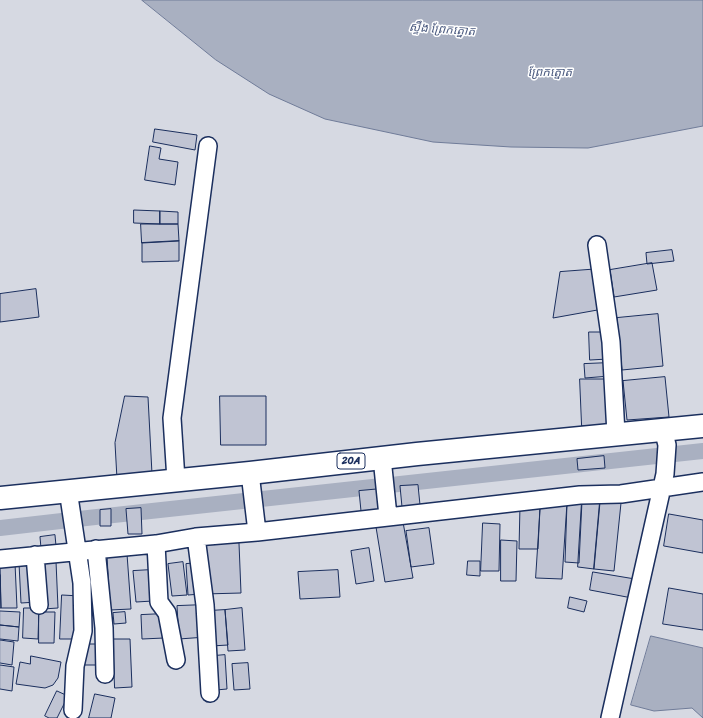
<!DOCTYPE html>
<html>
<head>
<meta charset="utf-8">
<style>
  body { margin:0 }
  canvas { display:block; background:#f6f7f9 }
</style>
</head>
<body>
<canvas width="703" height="718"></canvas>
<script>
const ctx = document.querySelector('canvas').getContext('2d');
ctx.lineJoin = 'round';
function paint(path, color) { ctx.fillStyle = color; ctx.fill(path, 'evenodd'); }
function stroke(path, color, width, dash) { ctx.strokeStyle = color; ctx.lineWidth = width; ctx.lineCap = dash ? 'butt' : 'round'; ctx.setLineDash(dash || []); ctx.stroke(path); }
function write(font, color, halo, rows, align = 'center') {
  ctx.font = font + ' Sriracha,"Noto Sans Khmer",sans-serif'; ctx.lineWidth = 3; ctx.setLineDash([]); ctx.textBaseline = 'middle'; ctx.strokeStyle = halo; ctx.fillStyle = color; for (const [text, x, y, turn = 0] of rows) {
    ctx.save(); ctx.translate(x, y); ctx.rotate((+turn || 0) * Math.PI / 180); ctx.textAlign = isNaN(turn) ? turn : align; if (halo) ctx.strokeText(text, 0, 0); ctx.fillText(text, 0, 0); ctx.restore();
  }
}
const green = new Path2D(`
  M0 0H703V718H0Z`);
const water = new Path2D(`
  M142 0H703V126L588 148 511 147 433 142 325 119 269 94 216 60Z
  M651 636 703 648V718L692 708 654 711 631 705Z`);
const canal = new Path2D(`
  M0 528C234 501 468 475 703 451`);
const building = new Path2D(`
  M155 129 197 135 195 150 153 142Z
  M150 146 161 148 159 159 178 162 175 185 145 180Z
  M134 210 160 211V224L134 223Z
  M160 211 178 212V224H160Z
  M141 224H178L179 241 142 243Z
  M179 241V261L142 262V243Z
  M672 250 674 261 647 264 646 253Z
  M652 263 657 290 614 297 610 270Z
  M600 269 603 309 553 318 560 272Z
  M36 289 39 317 0 322V294Z
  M658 314 663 366 622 370 617 318Z
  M589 332H608V359L590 360Z
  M609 363 610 376 585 378 584 364Z
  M665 377 669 417 627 420 623 381Z
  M580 379H612L613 425 582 426Z
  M125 396 148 397 152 474 117 479 115 443Z
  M220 396H266V445H221Z
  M604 456 605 468 578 470 577 459Z
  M418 485 420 505 402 507 400 486Z
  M381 489 383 509 361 511 359 491Z
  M541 501 567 503 562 579 536 578Z
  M582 501 600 502 594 569 578 567Z
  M582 501 579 563 565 562 567 503Z
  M600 502 621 503 614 571 594 569Z
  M540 505 538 549H519L520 506Z
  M141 508 142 534H128L126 509Z
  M111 509V526H100V510Z
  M669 514 703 520V553L664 546Z
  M403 522 413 578 385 582 376 527Z
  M483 523 500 524 499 571H481Z
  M429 528 434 564 411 567 406 531Z
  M55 535 56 546 41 548 40 537Z
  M501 540 517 541 516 581H501Z
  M239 543 241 593 204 594 202 544Z
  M369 548 374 581 356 584 351 551Z
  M127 554 131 609 110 610 107 556Z
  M56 561 58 608 43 609 41 562Z
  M468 561H480V576L467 575Z
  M35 562 37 602 21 603 19 563Z
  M183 562 187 595 172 596 168 564Z
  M15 563 17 608H1L0 564Z
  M199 563 201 594 188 595 186 564Z
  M151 570 153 601 136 602 133 571Z
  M338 570 340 597 300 599 298 572Z
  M593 572 635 579 632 598 590 590Z
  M0 575 1 608H0Z
  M669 588 703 594V630L663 624Z
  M62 595 80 596 78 639H60Z
  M570 597 587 601 584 612 568 608Z
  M204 605 206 637 179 639 177 606Z
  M24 608H39L38 639 23 638Z
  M242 608 245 650 228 651 225 610Z
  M225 610 228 645 211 646 208 611Z
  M0 611 20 612 19 627 0 625Z
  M39 612H55L54 643H39Z
  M125 612 126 623 114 624 113 613Z
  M163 614 164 638 142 639 141 615Z
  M0 625 19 627 18 641 0 639Z
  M113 639H130L132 687 115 688Z
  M0 640 14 642 12 665 0 663Z
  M85 644H97V665H85Z
  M225 655 227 689 216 690 214 656Z
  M31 656 61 662 58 678 53 685 45 688 16 684 20 662 30 664Z
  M248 663 250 689 234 690 232 664Z
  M0 665 14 667 12 691 0 689Z
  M57 691 68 696 57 718H49L45 716Z
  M95 694 115 698 111 718H89Z`);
const minor = new Path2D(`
  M597 245 611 342 616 434
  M382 458 388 516
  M250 473 257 532
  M176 480 172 418 208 146
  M68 490 82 583 83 631 75 666 73 710
  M196 537 205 605 210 693
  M156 544 159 602 167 613 176 660
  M96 549 104 628 105 674
  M35 555 39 605
  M0 559 156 544 196 537 257 532 580 495 621 494 703 482
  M610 718 665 474 667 445 663 429`);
const primary = new Path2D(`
  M0 498 250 473 417 454 703 426`);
const shields = [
  [351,461,28]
];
const shieldNames = [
  ["20A",351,461]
];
const waterNames = [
  ["ស្ទឹង ព្រែកត្នោត",442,30,4],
  ["ព្រែកត្នោត",550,73]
];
paint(green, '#d6d9e2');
paint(water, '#a9b0c1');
stroke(water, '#707c99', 1);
stroke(canal, '#a9b0c1', 16);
paint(building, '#c0c4d3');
stroke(building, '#1b2f5e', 1);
stroke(minor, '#1b2f5e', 20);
stroke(primary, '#1b2f5e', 25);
stroke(minor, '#fff', 17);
stroke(primary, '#fff', 22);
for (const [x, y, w] of shields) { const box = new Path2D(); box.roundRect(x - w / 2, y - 8, w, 16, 3); ctx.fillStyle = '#fff'; ctx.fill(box); stroke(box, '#1b2f5e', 1); }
write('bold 10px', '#1b2f5e', null, shieldNames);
write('italic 12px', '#4d5c81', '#fff', waterNames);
</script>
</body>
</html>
